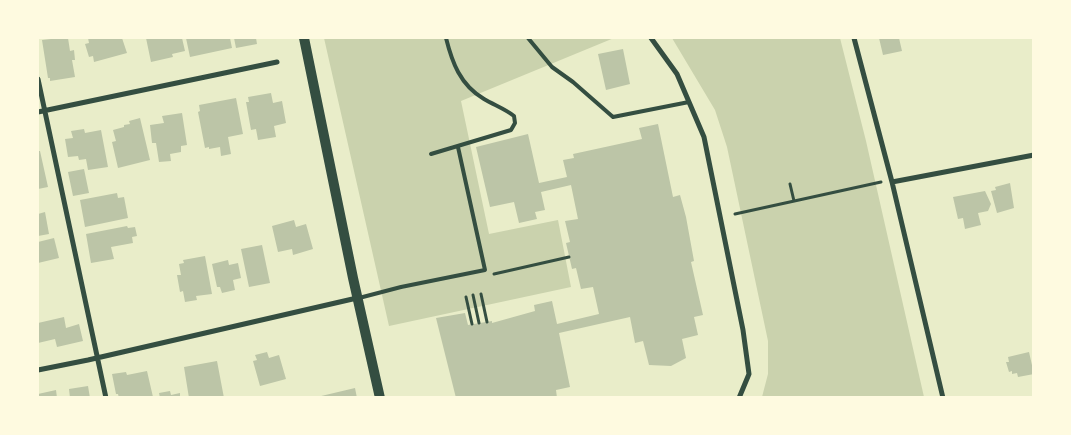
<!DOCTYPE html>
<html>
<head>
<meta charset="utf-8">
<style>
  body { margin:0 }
  #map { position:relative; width:1071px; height:435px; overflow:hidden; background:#e9edc9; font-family:Cabin,sans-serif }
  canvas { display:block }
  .frame { position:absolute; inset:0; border:39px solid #fefae0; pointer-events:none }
</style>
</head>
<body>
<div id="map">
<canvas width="1071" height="435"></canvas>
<div class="frame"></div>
</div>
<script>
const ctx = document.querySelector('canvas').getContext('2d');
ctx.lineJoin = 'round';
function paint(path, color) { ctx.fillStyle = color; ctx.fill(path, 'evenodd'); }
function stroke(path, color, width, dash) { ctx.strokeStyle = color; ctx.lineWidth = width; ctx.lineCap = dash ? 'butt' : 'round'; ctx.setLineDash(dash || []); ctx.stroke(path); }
const green = new Path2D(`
  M324 38H614L461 101 489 234 558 220 571 287 389 326Z
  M672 38H840L866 141 924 397H762L768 374V341L727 147 715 110Z`);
const building = new Path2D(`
  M51 38H68L70 51 74 50 75 60H72L75 77 50 81V78H48L42 40 51 39Z
  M88 38H122L127 53 94 62 93 56 89 57 85 44 89 43Z
  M146 38H182L185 51 172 54 173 57 151 62Z
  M186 38H230L232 48 190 57Z
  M234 38H256L257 44 236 48Z
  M879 38H899L902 51 883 55Z
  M623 49 630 84 606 90 598 54Z
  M271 93 273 103 282 101 286 123 274 126 276 137 258 140 256 129 251 130 246 102H249L248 97Z
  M236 98 243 134 228 137 231 154 221 156 220 147 209 149V147L205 148 198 112 200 111 199 105Z
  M182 113 187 145 181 146V152L170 154 171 161 159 162 156 143H152L150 125 164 123 162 116Z
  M140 118 150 160 118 168 112 142 116 141 113 130 124 127V125L130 124 129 121Z
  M658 124 673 197 680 195 686 217 694 261 691 262 703 315 694 317 698 335 682 339 686 358 671 366 649 365 643 341 635 343 630 317 559 333 570 387 556 390 557 398H456L436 318 465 313 468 325 492 321V323L535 311 534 305 552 301 557 324 599 314 593 287 581 289 576 268 572 269 566 243 570 242 565 221 578 219 571 185 541 192 545 210 535 212 537 219 519 223 514 202 490 207 476 147 528 134 539 183 567 177 563 160 574 158 573 154 642 139 639 128Z
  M84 129 85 133 101 130 108 167 88 170 86 159 79 160 78 156 68 157 65 139 73 138 71 131Z
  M38 151H40L48 187 38 189Z
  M84 169 89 193 73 196 68 172Z
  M1010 183 1014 208 997 213 991 191 996 190 995 187Z
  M985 191 991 204 988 211 978 213 981 225 965 229 963 218 958 219 953 197Z
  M117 193 118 198 124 197 128 218 85 227 80 200Z
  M45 212 49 234 38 236V214Z
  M294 220 296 227 306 224 313 249 293 255 292 249 278 252 272 226Z
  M127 226 128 228 135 227 137 236 132 237 133 243 111 247 114 259 91 263 86 234Z
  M54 238 59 258 38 263V242Z
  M262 245 270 283 249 287 241 249Z
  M205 256 212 294 196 296 197 300 185 302 183 291 180 292 177 275H181L179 264 184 263 183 260Z
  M228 260 229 265 238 263 241 278 233 280 235 290 222 293 220 287H217L212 264Z
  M64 317 66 328 79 324 83 341 57 347 55 339 38 343V323Z
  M267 352 269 358 279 355 286 379 260 386 253 361 257 360 255 355Z
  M1029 352 1034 374 1018 377 1017 373 1012 374V371L1009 372 1006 362H1009L1008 357Z
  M217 361 224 398H189L184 367Z
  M147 371 153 397 119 398 118 394H116L112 374 126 372 127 375Z
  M88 386 90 398H70L69 389Z
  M355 388 357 398H318L317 397Z
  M56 390 57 398H38V394Z
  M170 391 171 395 180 393V398H160L159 393Z`);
const path = new Path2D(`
  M790 184 794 201
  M735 214 881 182
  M494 274 569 257
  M481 294 487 322
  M473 295 479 323
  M466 297 472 324`);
const service = new Path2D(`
  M528 38 552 67 573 82 613 117 689 102
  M431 154 511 130 515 123 514 116C505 109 494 105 484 99 460 85 452 62 446 38
  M359 298 401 287 485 270 458 147`);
const minor = new Path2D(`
  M651 38 677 74 704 137 743 330 749 374 739 398
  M854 38 892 182 943 398
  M38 79 106 398
  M38 112 277 62
  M892 182 1034 155
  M38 370 88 360 357 298`);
const secondary = new Path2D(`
  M304 38 353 278 380 398`);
paint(green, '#cad2ad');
paint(building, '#bcc5a7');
stroke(path, '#344e41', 3);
stroke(service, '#344e41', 4);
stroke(minor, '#344e41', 5);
stroke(secondary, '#344e41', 10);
</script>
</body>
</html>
